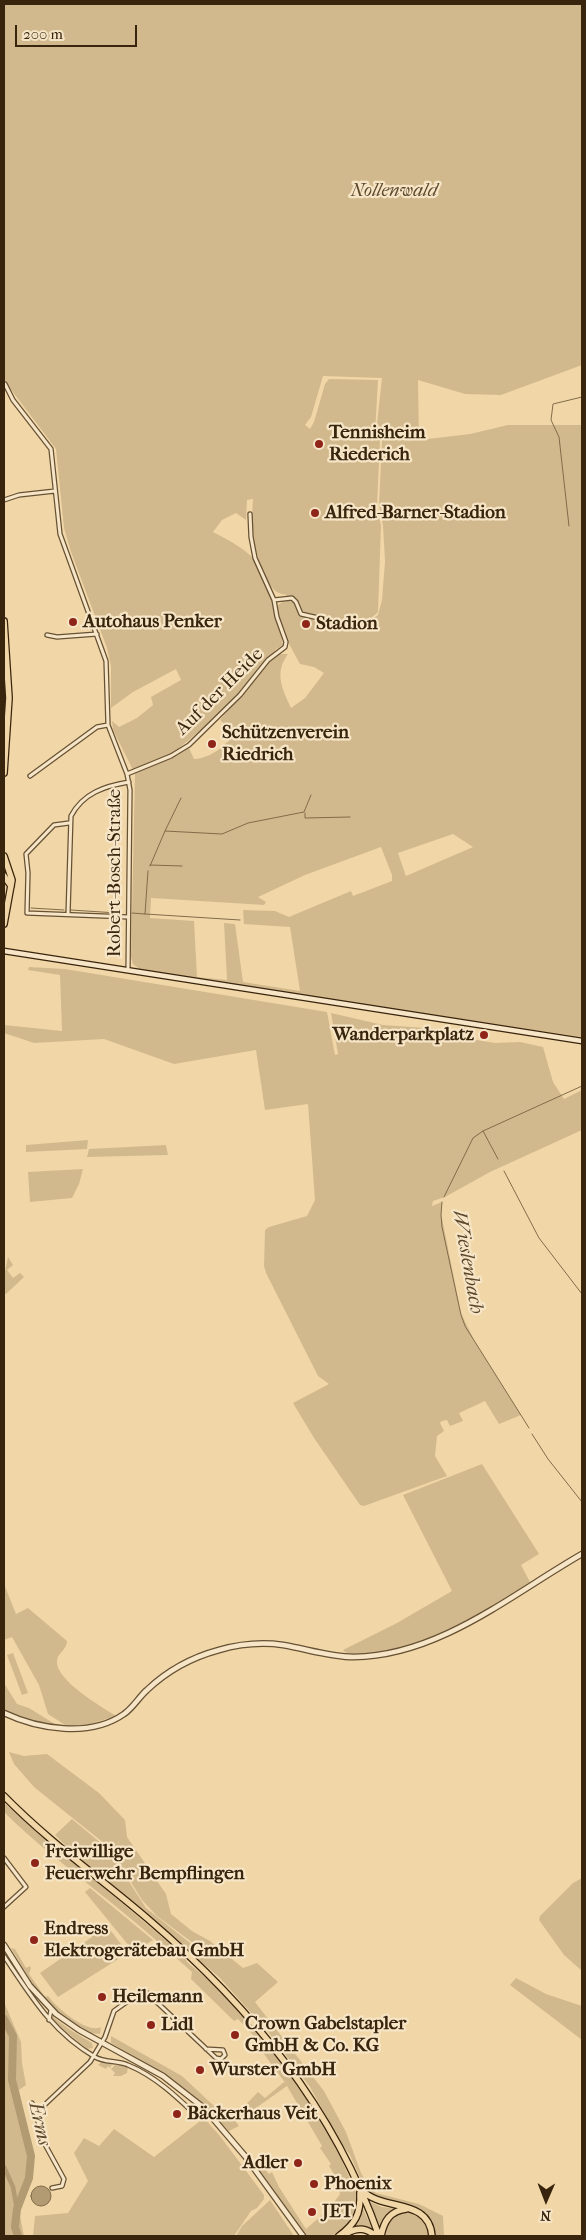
<!DOCTYPE html>
<html>
<head>
<meta charset="utf-8">
<style>
  body { margin:0 }
  #map { position:relative; width:586px; height:2240px; overflow:hidden; background:#f1d7a7; font-family:"IM FELL French Canon",serif }
  canvas { display:block }
  .frame { position:absolute; inset:0; border:5px solid #39240d; pointer-events:none }
  .north { position:absolute; left:521px; top:2175px; width:50px; height:50px; -webkit-text-stroke:4px #f6e5c6; paint-order:stroke; rotate:181deg; font-size:14px; font-weight:700; line-height:20px; text-align:center; color:#39240d }
  .north::after { content:''; display:block; margin:auto; width:18px; height:22px; background:#39240d; clip-path:polygon(50% 0,100% 100%,50% 72%,0 100%) }
  .scale { position:absolute; left:15px; top:25px; width:122px; height:22px; box-sizing:border-box; border:2px solid #39240d; border-top:0; padding-left:6px; font-size:15px; line-height:18px; white-space:nowrap; color:#39240d; -webkit-text-stroke:4px #f6e5c6; paint-order:stroke }
</style>
</head>
<body>
<div id="map">
<canvas width="586" height="2240"></canvas>
<div class="frame"></div>
<div class="north">N</div>
<div class="scale">200 m</div>
</div>
<script>
const ctx = document.querySelector('canvas').getContext('2d');
ctx.lineJoin = 'round';
function paint(path, color) { ctx.fillStyle = color; ctx.fill(path, 'evenodd'); }
function stroke(path, color, width, dash) { ctx.strokeStyle = color; ctx.lineWidth = width; ctx.lineCap = dash ? 'butt' : 'round'; ctx.setLineDash(dash || []); ctx.stroke(path); }
function write(font, color, halo, rows, align = 'center') {
  ctx.font = font + ' "IM FELL French Canon",serif'; ctx.lineWidth = 4.5; ctx.setLineDash([]); ctx.textBaseline = 'middle'; ctx.strokeStyle = halo; ctx.fillStyle = color; for (const [text, x, y, turn = 0] of rows) {
    ctx.save(); ctx.translate(x, y); ctx.rotate((+turn || 0) * Math.PI / 180); ctx.textAlign = isNaN(turn) ? turn : align; if (halo) ctx.strokeText(text, 0, 0); ctx.fillText(text, 0, 0); ctx.restore();
  }
}
const green = new Path2D(`
  M4 4H582V365L501 395 465 394 418 380 419 440 470 434 508 425H582V1037L206 981 139 969 133 964 131 957 135 774 113 730 112 721 119 727 137 718 153 705 151 697 181 680 176 669 133 692 111 708V666L107 648 71 552 64 528 56 449 9 387 4 384ZM323 376 382 378 376 433 382 441 379 505 383 526 385 561 382 600 378 615 368 622 358 625 354 633 357 624 369 620 378 612 381 526 377 506 380 440 375 432 378 380 329 379 325 384 314 422 310 429 305 425 311 417ZM253 499C251 528 252 546 264 572 270 585 272 593 287 595V599L278 605C278 627 290 645 300 664L314 667 324 673 305 698 291 708C282 688 274 673 288 654H279L275 650 283 645C279 623 269 576 255 560 244 548 227 539 213 532L222 520 236 513 246 520 247 500ZM262 670 220 720 235 734C224 746 212 758 194 759L189 748 176 756 172 754 216 717ZM453 834 473 847 406 876 398 853ZM381 847 392 875V881L353 896 351 891 289 917 275 911 243 910 244 924 290 927 300 991 243 982 235 924 224 923 227 980 197 977 194 921 150 918 151 898 264 905 266 902 258 897 305 875Z
  M29 967 65 969 327 1012 335 1055 338 1054 331 1013 383 1025 440 1029 459 1037 495 1043 520 1042 543 1047 553 1082 564 1099 582 1090V1130L490 1172 445 1197 433 1201 432 1206 442 1202 441 1213 461 1313 474 1340 521 1415 499 1424 485 1401 459 1413 463 1421 450 1426 447 1420 442 1421 440 1423 444 1431 437 1436 435 1456 447 1476 364 1506 360 1505 314 1438 293 1403 329 1384 318 1376 266 1273 264 1266 265 1230 269 1227 307 1216 315 1200 308 1104 265 1110 256 1050 174 1064 104 1039 34 1043 4 1033V1025L62 1031 60 975 28 970Z
  M88 1140 87 1149 26 1152V1145Z
  M166 1145 168 1155 87 1157 89 1149Z
  M83 1169 79 1184 72 1198 30 1202 28 1172Z
  M8 1257 13 1265 7 1270 13 1278 20 1273 24 1277 6 1294 4 1292V1276Z
  M482 1464 539 1554 521 1565 530 1582C490 1609 394 1670 345 1652L343 1650 397 1623 452 1591 403 1495Z
  M4 1584 16 1614 28 1608 67 1641C67 1650 57 1653 57 1661 55 1680 102 1707 116 1716L87 1725 68 1727 48 1714 39 1685 12 1637 4 1640Z
  M13 1653 28 1693 22 1695 7 1655Z
  M4 1683 17 1704 29 1708 58 1726 24 1720 4 1710Z
  M9 1752 24 1756 47 1754 99 1793 125 1820 127 1837 166 1894 171 1914 192 1931 210 1941 243 1968 257 1963 278 1982 255 2002 324 2091 346 2132 361 2173 369 2186 376 2193 419 2204 443 2216 444 2236H434V2226L426 2213 415 2208 382 2201 365 2189 350 2155 341 2143 310 2087 269 2033 219 1977 81 1861 55 1835 72 1819 108 1849 146 1908 199 1950 201 1949 157 1916 142 1900 110 1848 34 1787 14 1764Z
  M4 1803 182 1954 188 1963 210 1981 242 2015 296 2081 333 2140 357 2195C360 2216 352 2223 337 2236H307L255 2165 259 2161 269 2174 272 2172 279 2187 306 2229 330 2208 340 2194 337 2179 329 2166 331 2164 320 2148 322 2146 287 2086 236 2122 239 2126 229 2131 202 2104 173 2080 111 2043V2036L182 2076 230 2121 258 2092 265 2098 284 2082 286 2084 253 2039V2035L238 2019 234 2021 191 1979 192 1972C159 1942 125 1913 89 1885 60 1861 31 1839 4 1812Z
  M582 1878V1971L564 1955 539 1920 540 1916 573 1883Z
  M90 1888 153 1940 134 1952 85 1892Z
  M104 1922 128 1953 58 1997 40 1973 92 1937 90 1933Z
  M11 1948 15 1949 26 1968 30 1966 31 1968 29 1974 45 1997 48 1996C57 2008 87 2034 101 2027L100 2034 89 2033 54 2011 33 1986Z
  M516 1978 546 1994 582 2006V2040L510 1985Z
  M4 2002 21 2042 22 2063 26 2085 19 2090 34 2155 32 2181 21 2201 19 2211 24 2236H4Z
  M52 2016 69 2029 92 2043 93 2048 87 2049 52 2020Z
  M102 2062 128 2066 127 2073 121 2076H113L115 2073 111 2069 115 2065 112 2064 110 2068 108 2066 106 2069 98 2065Z
  M204 2118 220 2136 264 2195V2199L257 2208 251 2211 234 2236H33L35 2216 68 2213 88 2181 74 2153 84 2138 99 2146 114 2129 154 2157Z
  M270 2200 294 2236H236L242 2226Z
  M368 2201 382 2207 397 2209 381 2229Z
  M363 2209 374 2232 354 2228Z
  M406 2211C420 2215 427 2221 429 2236H385C385 2222 393 2216 406 2211Z`);
const water = new Path2D(`
  M31 2196a10 10 0 1 1 20 0a10 10 0 1 1-20 0Z`);
const stream = new Path2D(`
  M569 526 559 437 551 420 553 404 582 397
  M305 813V818L350 817
  M165 831 181 798
  M150 865 182 866
  M150 866 165 831 222 834 248 823 304 812 311 795
  M31 908 64 910
  M71 910 117 913
  M132 913 145 914 148 871
  M145 914 240 920
  M483 1131 498 1159
  M504 1171 539 1238 582 1294
  M444 1197 473 1138 483 1131 582 1086
  M442 1202 441 1215 442 1227 461 1315 465 1326 529 1428
  M532 1434 548 1459 582 1502`);
const canal = new Path2D(`
  M4 2167 13 2187 17 2209`);
const river = new Path2D(`
  M4 2019 13 2036 12 2080 31 2156 29 2178 17 2209 15 2227 18 2236`);
const minor = new Path2D(`
  M5 384 13 400 51 449 60 534 106 661 108 725 127 774 130 790 128 970
  M4 500 19 495 55 491
  M274 600 292 598 296 602 301 614 358 627
  M47 635 57 637 97 634
  M127 774 171 756 189 745 240 695 268 660 285 647 286 642 277 617 274 600 255 558 251 537 250 514
  M30 776 97 727 108 725
  M69 823 54 825 26 854 28 873 27 913 128 917
  M68 914 71 816C83 793 105 786 129 782
  M4 1858 26 1887 4 1907
  M4 1956C31 1996 52 2032 95 2057 105 2063 117 2060 128 2065 155 2076 177 2097 198 2117
  M49 2020 51 2010
  M32 2103 35 2112
  M52 2188 62 2186 64 2179 42 2139 36 2113 90 2062 105 2037 114 2011 139 1993 146 1992 216 2058 221 2059 225 2055 223 2050 206 2049`);
const tertiary = new Path2D(`
  M4 1713C38 1729 90 1738 124 1714 133 1708 139 1697 147 1690 167 1671 193 1657 219 1650 240 1644 262 1642 283 1645 307 1649 330 1657 354 1657 439 1656 512 1594 582 1554
  M4 1945 30 1986 56 2014 79 2030 163 2076 204 2108 245 2156 303 2236`);
const secondary = new Path2D(`
  M4 951 582 1041`);
const trunk = new Path2D(`
  M4 621 9 698 4 773
  M4 856 12 880 4 924
  M4 876 11 886
  M4 1796C48 1841 100 1878 148 1919 250 2006 334 2108 379 2236
  M362 2190C382 2212 429 2197 432 2236
  M347 2233C358 2227 366 2228 376 2236
  M339 2236C355 2224 361 2214 360 2193
  M381 2236C384 2221 390 2211 406 2209`);
const markers = [
  [319,444,5,"#8f2418"],
  [315,513,5,"#8f2418"],
  [73,622,5,"#8f2418"],
  [306,624,5,"#8f2418"],
  [212,744,5,"#8f2418"],
  [484,1035,5,"#8f2418"],
  [35,1863,5,"#8f2418"],
  [34,1940,5,"#8f2418"],
  [102,1997,5,"#8f2418"],
  [151,2025,5,"#8f2418"],
  [235,2035,5,"#8f2418"],
  [200,2070,5,"#8f2418"],
  [177,2114,5,"#8f2418"],
  [298,2163,5,"#8f2418"],
  [314,2184,5,"#8f2418"],
  [312,2212,5,"#8f2418"]
];
const parkNames = [
  ["Nollenwald",394,191]
];
const poiNames = [
  ["Tennisheim",329,433],
  ["Riederich",329,455],
  ["Alfred-Barner-Stadion",325,513],
  ["Autohaus Penker",83,622],
  ["Stadion",316,624],
  ["Schützenverein",222,733],
  ["Riedrich",222,755],
  ["Wanderparkplatz",474,1035,"right"],
  ["Freiwillige",45,1852],
  ["Feuerwehr Bempflingen",45,1874],
  ["Endress",44,1929],
  ["Elektrogerätebau GmbH",44,1951],
  ["Heilemann",112,1997],
  ["Crown Gabelstapler",245,2024],
  ["GmbH & Co. KG",245,2046],
  ["Lidl",161,2025],
  ["Wurster GmbH",210,2070],
  ["Bäckerhaus Veit",187,2114],
  ["Adler",288,2163,"right"],
  ["Phoenix",324,2184],
  ["JET",322,2212]
];
const streetNames = [
  ["Auf der Heide",220,692,-45],
  ["Robert-Bosch-Straße",115,873,-90]
];
const waterNames = [
  ["Wieslenbach",467,1262,80],
  ["Erms",39,2124,77]
];
paint(green, '#d2b98d');
paint(water, '#b29a73');
stroke(water, '#826b4a', 1);
stroke(stream, '#826b4a', 1);
stroke(canal, '#b29a73', 4.5);
stroke(river, '#b29a73', 8);
stroke(minor, '#675134', 5.5);
stroke(tertiary, '#675134', 7);
stroke(secondary, '#39240d', 7);
stroke(trunk, '#39240d', 8);
stroke(minor, '#f6e5c6', 3);
stroke(tertiary, '#f6e5c6', 4.5);
stroke(secondary, '#f6e5c6', 4.5);
stroke(trunk, '#f1d7a7', 5.5);
for (const [x, y, r, color] of markers) { const dot = new Path2D(); dot.arc(x, y, r, 0, 2 * Math.PI); ctx.fillStyle = color; ctx.fill(dot); stroke(dot, '#f6e5c6', 2); }
write('italic 19px', '#5f492d', '#f6e5c6', parkNames);
write('bold 19px', '#39240d', '#f6e5c6', poiNames, 'left');
write('19px', '#39240d', '#f6e5c6', streetNames);
write('italic 20px', '#5d472c', '#f6e5c6', waterNames);
</script>
</body>
</html>
